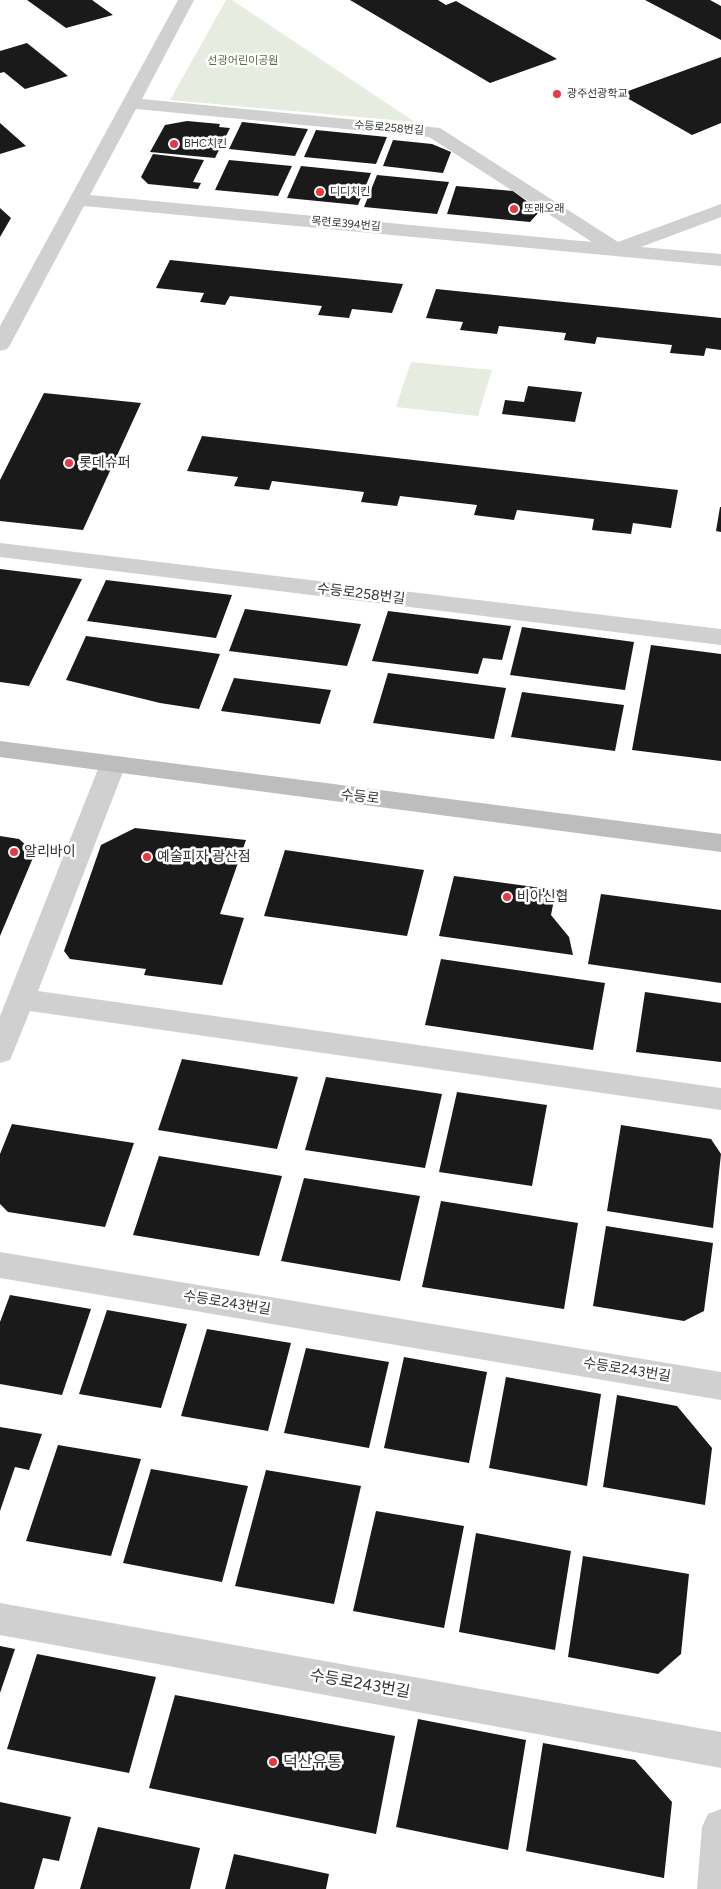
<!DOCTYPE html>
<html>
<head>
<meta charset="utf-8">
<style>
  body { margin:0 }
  canvas { display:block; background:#fff }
</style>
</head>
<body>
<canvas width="721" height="1889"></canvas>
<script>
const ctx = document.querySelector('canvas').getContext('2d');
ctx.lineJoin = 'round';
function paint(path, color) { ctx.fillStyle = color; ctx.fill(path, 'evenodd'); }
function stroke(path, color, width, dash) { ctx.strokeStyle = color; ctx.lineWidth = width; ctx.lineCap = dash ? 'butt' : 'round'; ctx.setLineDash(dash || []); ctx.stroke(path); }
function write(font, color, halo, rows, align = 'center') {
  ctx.font = font + ' Figtree,"Noto Sans KR",sans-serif'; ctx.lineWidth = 5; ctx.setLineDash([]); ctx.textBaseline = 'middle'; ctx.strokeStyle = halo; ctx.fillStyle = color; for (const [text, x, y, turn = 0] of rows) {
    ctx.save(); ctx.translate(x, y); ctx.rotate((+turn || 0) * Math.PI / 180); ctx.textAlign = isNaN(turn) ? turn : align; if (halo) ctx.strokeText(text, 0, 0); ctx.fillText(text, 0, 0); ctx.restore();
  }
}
const green = new Path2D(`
  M226 0H232L415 122 170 100Z
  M411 362 492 370 478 416 396 407Z`);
const building = new Path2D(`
  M27 0H92L113 15 66 28Z
  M350 0H438L446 5 456 1 557 59 490 83Z
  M645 0H710L721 6V40Z
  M27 43 68 76 25 89 4 72 0 73V51Z
  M721 57V123L692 135 620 94Z
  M187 121 220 124 219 127 230 128 215 158 150 152 165 125Z
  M242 122 308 129 295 156 229 149Z
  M0 123 26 146 0 154Z
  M316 130 387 137 376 164 304 157Z
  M393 140 432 144 451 152 443 173 383 166Z
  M153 154 204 160 193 182 201 183 198 189 148 184 141 177Z
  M229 160 292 166 278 196 215 190Z
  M301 166 371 173 358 205 287 198Z
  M377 175 449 182 437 214 364 207Z
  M456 186 513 191 540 211 530 222 447 214Z
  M0 208 11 218 0 237Z
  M170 260 403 284 392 313 352 309 349 318 318 315 322 306 230 296 225 305 200 302 204 293 156 288Z
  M436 289 721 318V350L706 348 704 356 670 353 672 345 597 337 595 344 564 340 566 333 499 326 497 334 460 330 463 322 426 318Z
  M528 386 582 392 575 422 502 414 505 400 524 402Z
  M44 393 141 403 83 530 0 521V480Z
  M202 436 678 490 671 528 633 523 631 534 592 530 594 519 517 510 514 520 474 515 477 505 400 496 397 506 361 502 364 492 272 481 269 490 234 486 238 477 187 471Z
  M720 507H721V532L716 531Z
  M0 569 82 579 29 686 0 682Z
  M106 580 232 595 216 638 87 621Z
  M245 609 361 624 347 666 229 651Z
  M388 611 511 626 502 660 483 658 478 674 372 661Z
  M522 627 634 642 625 690 510 675Z
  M86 636 220 654 199 709 160 703 66 680Z
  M651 645 721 654V761L632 750Z
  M388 673 506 688 494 739 373 723Z
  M234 678 331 690 320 724 221 711Z
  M522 692 624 705 615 751 511 737Z
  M135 828 246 840 220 914 244 918 222 985 144 975 146 969 70 959 64 951 101 845Z
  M0 836 19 839 35 853 0 936Z
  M285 850 424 870 407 936 264 916Z
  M454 876 556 890 551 915 569 937 573 955 439 936Z
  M601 894 721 910V983L588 964Z
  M441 959 605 983 593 1050 425 1025Z
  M645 992 721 1003V1062L636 1052Z
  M182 1059 298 1077 277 1149 158 1130Z
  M326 1077 442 1094 425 1168 305 1150Z
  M457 1092 547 1105 532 1186 439 1172Z
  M12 1124 134 1143 105 1227 8 1212 0 1204V1154Z
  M621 1125 711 1139 721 1154 713 1228 607 1211Z
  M159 1156 282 1176 259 1256 133 1235Z
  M304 1178 420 1196 400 1281 281 1261Z
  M441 1201 578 1223 564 1309 422 1287Z
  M606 1226 713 1243 704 1311 684 1321 593 1306Z
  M10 1295 91 1309 62 1395 0 1384V1322Z
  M107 1310 187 1324 161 1408 79 1394Z
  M207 1329 291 1343 268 1431 181 1416Z
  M306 1348 389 1362 369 1448 284 1433Z
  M404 1357 487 1372 469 1463 384 1448Z
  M506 1377 601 1394 587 1486 489 1468Z
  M617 1395 677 1406 712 1448 705 1505 603 1487Z
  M0 1427 42 1434 29 1470 15 1467 0 1511Z
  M58 1445 141 1459 111 1556 26 1541Z
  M151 1469 248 1486 222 1582 123 1563Z
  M266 1470 361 1486 334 1604 235 1586Z
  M376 1511 464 1526 444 1628 353 1611Z
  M476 1533 571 1551 555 1650 459 1632Z
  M583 1556 689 1574 681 1654 658 1674 568 1657Z
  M0 1646 15 1649 0 1693Z
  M37 1654 156 1677 129 1773 7 1749Z
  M175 1695 395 1736 376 1834 149 1788Z
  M418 1719 526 1740 508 1850 396 1827Z
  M543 1743 635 1760 672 1802 664 1878 526 1851Z
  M0 1802 71 1817 59 1861 43 1858 34 1889H0Z
  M98 1827 200 1848 190 1889H80Z
  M234 1854 329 1874 326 1889H225Z`);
const street = new Path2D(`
  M178 0H194L142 99 440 128 618 242 721 204V217L641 247 721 254V266L84 206 10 345 7 349 0 351V326ZM136 109 429 137 592 242 90 195Z
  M0 543 721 629V645L0 557Z
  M113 756 122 758 126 764 38 991 721 1088V1110L30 1011 10 1060 0 1063V1016L100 764 104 758Z
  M0 1252 721 1372V1400L0 1278Z
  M0 1603 721 1732V1768L0 1635Z
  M721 1809V1889H697L702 1827 708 1814Z`);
const secondary = new Path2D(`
  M0 741 721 834V852L0 757Z`);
const markers = [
  [557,94,5,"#e63946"],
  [174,144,5,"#e63946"],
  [320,192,5,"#e63946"],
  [514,209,5,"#e63946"],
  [69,463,5,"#e63946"],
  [14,852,5,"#e63946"],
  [147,857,5,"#e63946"],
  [507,897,5,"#e63946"],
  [273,1762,5,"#e63946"]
];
const farParknames = [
  ["선광어린이공원",243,61]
];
const farPoinames = [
  ["광주선광학교",567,94],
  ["BHC치킨",184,144],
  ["디디치킨",330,192],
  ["또래오래",524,209]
];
const farStreetnames = [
  ["수등로258번길",389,128,5],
  ["목련로394번길",346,224,5]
];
const poiNames = [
  ["롯데슈퍼",79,463],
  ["알리바이",24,852],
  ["예술피자 광산점",157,857],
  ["비아신협",517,897]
];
const streetNames = [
  ["수등로258번길",361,594,7],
  ["수등로",360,797,7],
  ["수등로243번길",227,1303,9],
  ["수등로243번길",627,1370,9]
];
const nearStreetnames = [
  ["수등로243번길",360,1684,10]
];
const nearPoinames = [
  ["덕산유통",283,1762]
];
paint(green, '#e6ecdf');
paint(building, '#1a1a1a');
paint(street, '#d0d0d0');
paint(secondary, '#bdbdbd');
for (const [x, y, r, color] of markers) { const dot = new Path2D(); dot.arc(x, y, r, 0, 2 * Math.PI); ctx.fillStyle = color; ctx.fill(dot); stroke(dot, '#fff', 2); }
write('11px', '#56703f', '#fff', farParknames);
write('11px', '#333', '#fff', farPoinames, 'left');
write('11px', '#333', '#fff', farStreetnames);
write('14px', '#333', '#fff', poiNames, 'left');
write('14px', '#333', '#fff', streetNames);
write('16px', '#333', '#fff', nearStreetnames);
write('16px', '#333', '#fff', nearPoinames, 'left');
</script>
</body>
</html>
